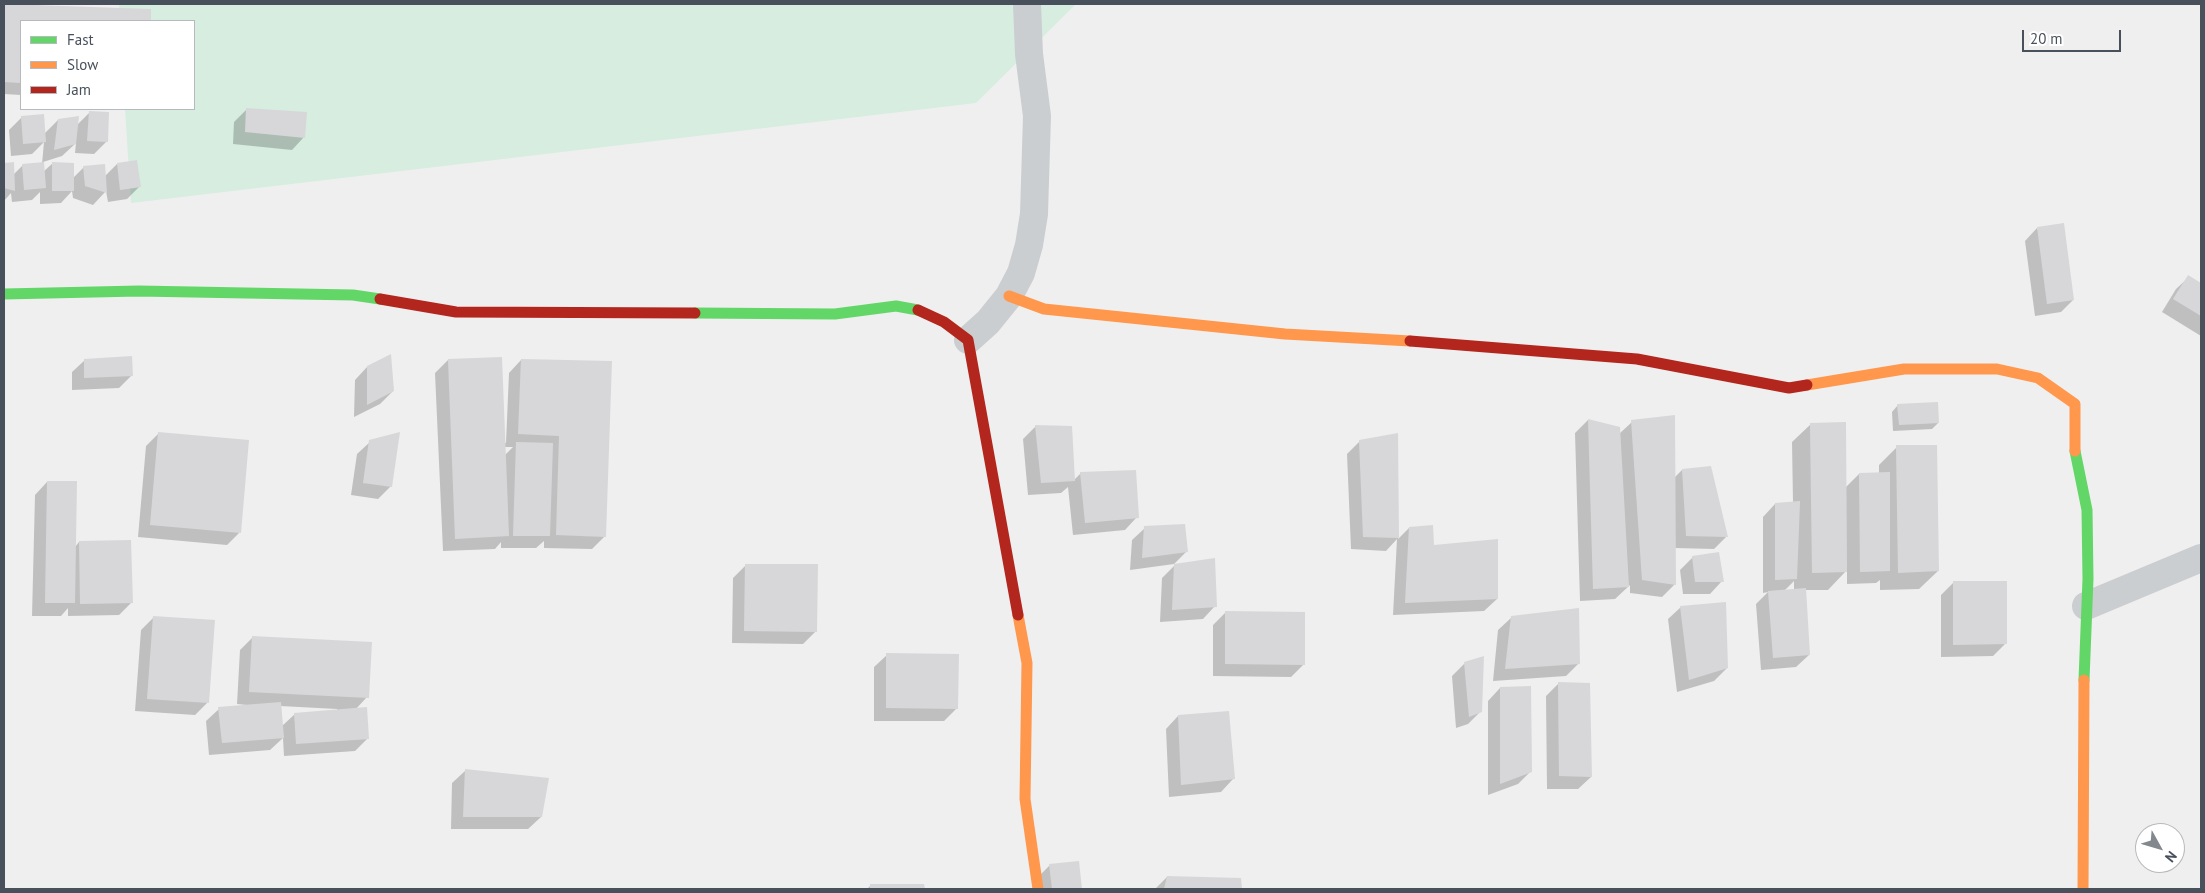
<!DOCTYPE html>
<html>
<head>
<meta charset="utf-8">
<style>
  body { margin:0 }
  #map { position:relative; width:2205px; height:893px; overflow:hidden; background:#f0efef; font-family:"PT Sans",sans-serif }
  canvas { display:block }
  .frame { position:absolute; inset:0; border:5px solid #48505b; pointer-events:none }
  .legend { position:absolute; left:20px; top:20px; width:175px; height:90px; box-sizing:border-box; background:#fff; border:1px solid #b6b9bd; margin:0; padding:6px 9px; list-style:none; font-size:15px; color:#48505b }
  .legend li { display:flex; align-items:center; gap:10px; height:25px }
  .legend b { width:25px; border:1px solid #b6b9bd }
  .north { position:absolute; left:2135px; top:823px; width:50px; height:50px; box-sizing:border-box; background:#fff; border:1px solid #b6b9bd; border-radius:50%; rotate:129deg; font-size:14px; font-weight:700; line-height:20px; text-align:center; color:#48505b }
  .north::after { content:''; display:block; margin:auto; width:18px; height:22px; background:#83888f; clip-path:polygon(50% 0,100% 100%,50% 72%,0 100%) }
  .scale { position:absolute; left:2022px; top:30px; width:99px; height:22px; box-sizing:border-box; border:2px solid #48505b; border-top:0; padding-left:6px; font-size:15px; line-height:18px; white-space:nowrap; color:#48505b; -webkit-text-stroke:4px #fff; paint-order:stroke }
</style>
</head>
<body>
<div id="map">
<canvas width="2205" height="893"></canvas>
<div class="frame"></div>
<ul class="legend">
<li><b style="height:6px;background:#63d668"></b>Fast</li>
<li><b style="height:6px;background:#ff974d"></b>Slow</li>
<li><b style="height:6px;background:#b3261e"></b>Jam</li>
</ul>
<div class="north">N</div>
<div class="scale">20 m</div>
</div>
<script>
const ctx = document.querySelector('canvas').getContext('2d');
ctx.lineJoin = 'round';
function paint(path, color) { ctx.fillStyle = color; ctx.fill(path, 'evenodd'); }
function stroke(path, color, width, dash) { ctx.strokeStyle = color; ctx.lineWidth = width; ctx.lineCap = dash ? 'butt' : 'round'; ctx.setLineDash(dash || []); ctx.stroke(path); }
const green = new Path2D(`
  M119 4H1076L976 103 131 203 125 109H194V21H120Z`);
const shadow = new Path2D(`
  M4 4 150 11V21H21V95L4 94Z
  M247 109 304 137 292 150 233 144 234 122Z
  M90 112 107 141 94 154 75 153 76 143 62 156 43 162V172L53 163 73 178 84 167 104 177 117 164 140 186 127 199 108 202 106 191 93 205 73 198 72 191 61 203 40 204V192L32 200 12 202 11 193 4 201V164L13 163V175L23 165 42 164 44 142 32 154 11 156 9 130 22 117 44 134 58 120 77 125Z
  M2037 228 2073 300 2061 312 2035 316 2025 241Z
  M2189 277 2201 285V336L2162 312 2176 289Z
  M500 358 504 443H506L509 373 521 360 610 363 605 536 592 549 544 548V541L536 548H501V542L495 549 443 551 435 373 448 360ZM504 447H513L505 455Z
  M85 360 132 375 119 388 72 390V372Z
  M367 367 393 391 380 404 354 417 355 380Z
  M1898 405 1938 423 1932 429 1893 431 1892 412Z
  M1588 420 1619 428V434L1632 422 1674 478 1682 470 1727 536 1714 549 1675 548V584L1662 597 1630 593V585L1615 599 1580 601 1575 433Z
  M1811 424 1845 488 1859 474H1879V465L1897 447 1938 571 1919 589 1880 590V580L1876 583 1847 584V570L1828 590H1805L1809 655 1796 667 1761 670 1756 604 1768 592 1763 593V517L1775 504 1793 503 1792 442ZM1794 581V590L1784 591Z
  M1036 426 1074 480 1081 473 1137 517 1125 530 1073 535 1068 487 1061 493 1028 495 1023 439Z
  M159 433 239 533 227 545 138 537 146 446Z
  M1397 435 1398 539 1409 528 1497 599 1484 611 1393 615 1397 539 1386 551 1351 549 1347 454 1360 441Z
  M370 442 391 486 378 499 351 495 357 454Z
  M47 482 75 547 79 542 131 603 119 615 68 616V608L61 616H32L35 495Z
  M1145 528 1187 551 1174 564 1130 570 1132 540Z
  M1693 557 1722 581 1710 594H1683L1680 570Z
  M746 565 816 631 803 644 732 643 733 578Z
  M1174 566 1215 606 1203 619 1160 622 1162 578Z
  M1954 582 2006 643 1993 656 1941 657V595Z
  M1681 607 1727 668 1714 681 1677 692 1668 619Z
  M1226 612 1304 664 1291 677 1213 676V625Z
  M154 617 208 702 195 715 135 711 141 630Z
  M1511 618 1579 663 1566 676 1493 681 1498 630Z
  M253 637 367 697 355 710 368 738 355 751 284 756 283 738 270 750 209 755 206 721 219 709 247 706V705L237 704 240 650ZM280 706 337 709V711L295 714 282 726Z
  M887 655 957 708 944 721H874V667Z
  M1465 663 1481 711 1468 724 1456 728 1452 676Z
  M1559 683 1591 777 1578 789H1547L1546 696Z
  M1500 688 1531 771 1518 784 1488 795V701Z
  M1178 716 1233 779 1221 792 1169 797 1166 729Z
  M465 771 541 817 528 829H451L452 783Z
  M1078 862 1081 889H1038L1037 878 1050 865Z
  M1167 877 1240 879 1241 889H1155Z
  M923 885V889H867L870 886Z`);
const building = new Path2D(`
  M4 4 151 9V21H21V83L4 82Z
  M246 108 307 112 305 138 245 132Z
  M89 111 109 112 108 142 87 141Z
  M44 114 46 142 23 144 21 116Z
  M79 116 76 144 54 150 58 119Z
  M137 160 141 187 120 190 117 163Z
  M14 162 15 191 4 188V163Z
  M44 162 46 188 24 190 22 164Z
  M52 162 74 163V191H52Z
  M105 164 107 193 85 186 83 166Z
  M2064 223 2074 300 2047 304 2037 227Z
  M2188 275 2201 283V316L2173 299Z
  M391 354 394 391 367 405V366Z
  M132 356 133 376 84 378V359Z
  M502 357 509 536 455 539 448 359Z
  M521 359 612 361 606 537 556 535 559 436 518 434Z
  M1938 402 1939 423 1899 425 1897 404Z
  M1675 415 1676 585 1642 580 1631 420Z
  M1588 419 1620 427 1629 587 1593 589Z
  M1846 422 1847 572 1812 573 1810 423Z
  M1035 425 1072 426 1075 481 1041 483Z
  M158 432 249 440 241 533 150 525Z
  M400 432 392 487 363 483 369 440Z
  M1398 433 1399 538 1363 537 1359 440Z
  M516 442 553 443 550 536H513Z
  M1896 445H1937L1939 571 1898 573Z
  M1711 466 1728 537 1686 536 1682 469Z
  M1136 470 1139 518 1085 523 1080 472Z
  M1890 472V571L1860 572 1859 473Z
  M47 481H77L75 603H45Z
  M1800 501 1797 579 1775 580V503Z
  M1185 524 1188 552 1142 558 1144 526Z
  M1433 525 1434 545 1498 539V599L1405 603 1409 527Z
  M131 540 133 603 80 604 79 541Z
  M1719 552 1724 582H1695L1692 556Z
  M1215 558 1217 607 1172 610 1174 564Z
  M745 564H818L817 632 744 631Z
  M1953 581H2007V644L1953 645Z
  M1806 588 1810 655 1773 658 1768 591Z
  M1726 602 1728 668 1689 680 1680 606Z
  M1579 608 1580 664 1505 669 1511 616Z
  M1225 611 1305 612V665L1225 664Z
  M153 616 215 620 209 703 147 699Z
  M252 636 372 642 369 698 249 692Z
  M886 653 959 654 958 709 886 708Z
  M1484 656 1482 712 1469 717 1464 662Z
  M1558 682 1590 683 1592 777 1559 776Z
  M1531 686 1532 772 1500 784V687Z
  M281 702 284 738 222 743 218 707Z
  M367 707 369 739 296 744 294 713Z
  M1229 711 1235 779 1181 785 1178 715Z
  M465 769 549 778 542 817H463Z
  M1079 861 1082 889H1052L1049 864Z
  M1167 876 1241 878 1242 889H1164Z
  M870 884H924L925 889H870Z`);
const street = new Path2D(`
  M968 340 988 322 1009 296 1021 273 1029 245 1034 214 1037 116 1029 54 1027 4
  M2086 606 2201 558`);
const fast = new Path2D(`
  M4 294 139 291 353 295 380 299
  M695 313 835 314 896 306 918 310
  M2075 451 2087 510 2088 579 2084 680`);
const slow = new Path2D(`
  M1009 296 1044 309 1285 334 1410 341
  M1807 385 1904 369H1997L2038 378 2075 404V451
  M1018 615 1027 663 1025 799 1038 889
  M2083 889 2084 680`);
const jam = new Path2D(`
  M380 299 456 312 695 313
  M918 310 944 322 968 340 1018 615
  M1410 341 1637 359 1789 388 1807 385`);
paint(green, '#d6ede0');
paint(shadow, '#0003');
paint(building, '#d7d7d9');
stroke(street, '#cbced0', 28);
stroke(fast, '#63d668', 11);
stroke(slow, '#ff974d', 11);
stroke(jam, '#b3261e', 11);
</script>
</body>
</html>
